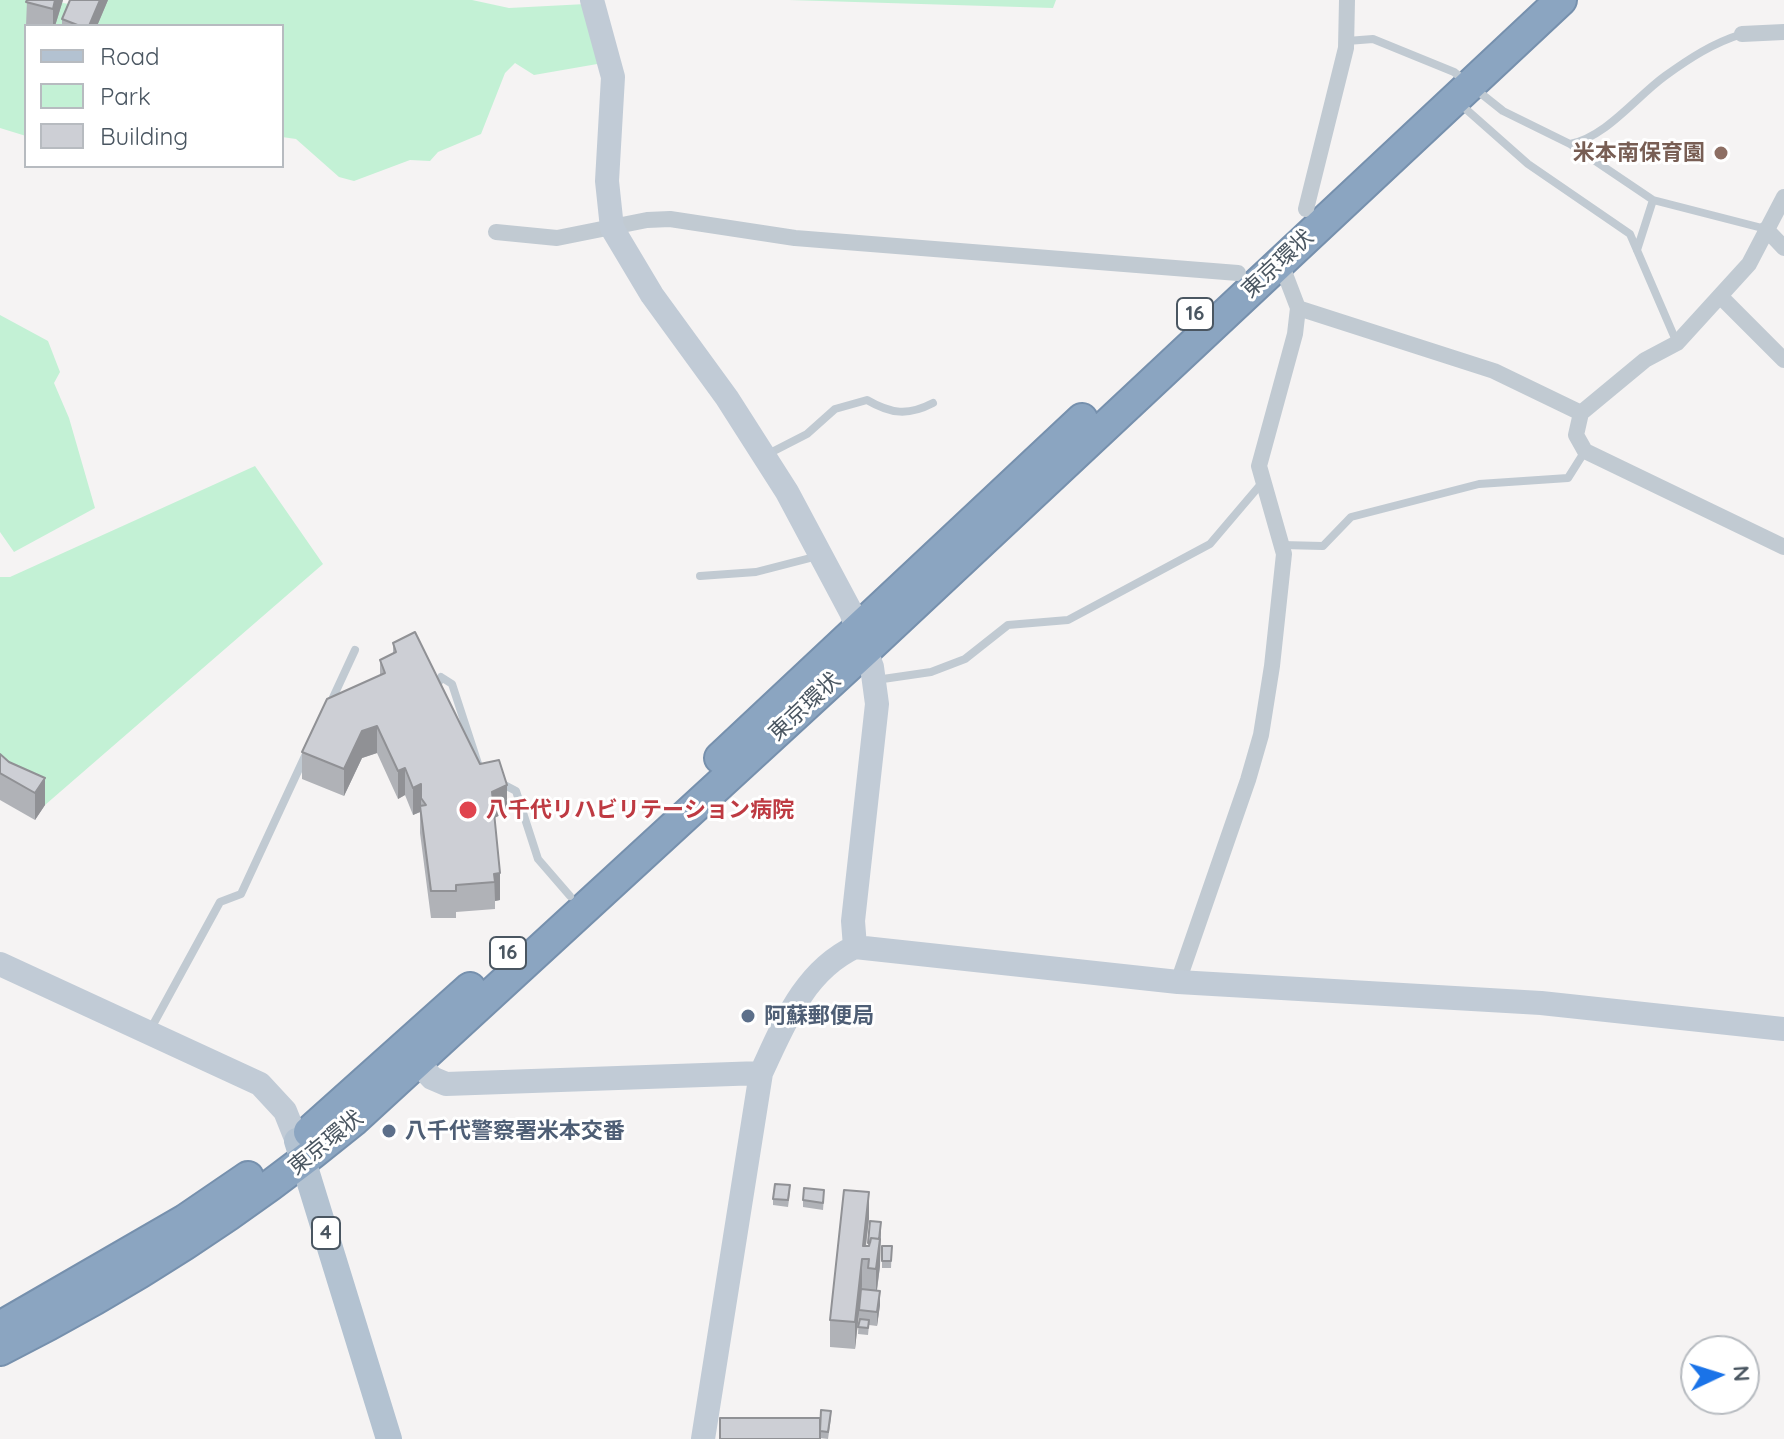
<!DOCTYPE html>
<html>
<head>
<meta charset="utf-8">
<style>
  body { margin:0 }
  #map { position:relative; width:1784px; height:1439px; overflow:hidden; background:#f5f3f3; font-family:Quicksand,sans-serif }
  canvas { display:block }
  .legend { position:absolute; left:24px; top:24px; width:260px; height:144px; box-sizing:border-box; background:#fff; border:2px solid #b7bbc0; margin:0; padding:10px 14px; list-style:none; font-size:24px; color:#4a5661 }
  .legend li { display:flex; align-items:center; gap:16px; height:40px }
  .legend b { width:40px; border:2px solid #b7bbc0 }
  .north { position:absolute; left:1680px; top:1335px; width:80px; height:80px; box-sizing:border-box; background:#fff; border:2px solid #b7bbc0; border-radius:50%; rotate:86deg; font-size:22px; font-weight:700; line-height:32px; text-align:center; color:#4a5661 }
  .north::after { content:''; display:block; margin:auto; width:28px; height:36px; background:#1a73e8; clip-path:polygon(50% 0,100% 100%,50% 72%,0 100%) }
</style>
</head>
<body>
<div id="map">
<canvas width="1784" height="1439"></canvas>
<ul class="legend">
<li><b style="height:10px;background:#b3c2d1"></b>Road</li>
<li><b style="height:22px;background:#c3f1d5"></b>Park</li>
<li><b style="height:22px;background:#cdcfd5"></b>Building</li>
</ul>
<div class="north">N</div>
</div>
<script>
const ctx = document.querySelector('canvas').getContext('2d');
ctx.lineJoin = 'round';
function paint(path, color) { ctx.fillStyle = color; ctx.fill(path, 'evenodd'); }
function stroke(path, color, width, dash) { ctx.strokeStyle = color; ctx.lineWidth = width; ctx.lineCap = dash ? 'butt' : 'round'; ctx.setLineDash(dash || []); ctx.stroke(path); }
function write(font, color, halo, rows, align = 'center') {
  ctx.font = font + ' Quicksand,"Noto Sans JP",sans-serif'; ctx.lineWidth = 6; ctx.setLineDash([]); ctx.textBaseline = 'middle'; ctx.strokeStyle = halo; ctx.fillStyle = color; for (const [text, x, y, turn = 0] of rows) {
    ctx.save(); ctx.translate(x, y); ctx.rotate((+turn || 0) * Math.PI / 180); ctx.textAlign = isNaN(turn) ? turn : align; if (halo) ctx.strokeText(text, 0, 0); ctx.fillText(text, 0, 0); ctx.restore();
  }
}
const green = new Path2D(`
  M0 0H47L90 8 96 0H472L509 8 586 4 603 63 534 75 515 63 505 73 481 134 438 152 430 161 410 160 354 181 339 177 296 139 282 137V26H26V136L0 128Z
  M789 0H1056L1053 8Z
  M0 315 48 341 60 372 54 383 69 418 95 508 14 552 0 532Z
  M255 466 323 564 45 805 0 769V577H10Z`);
const lane = new Path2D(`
  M1347 41 1373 39 1454 72 1503 111 1570 144C1606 137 1636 97 1665 76 1690 58 1713 43 1742 34
  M1459 103 1528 164 1630 234 1677 343
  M1570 144 1653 200 1766 229
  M1637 250 1653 200
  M768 454 807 434 835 409 867 400C891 414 908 416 933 403
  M1282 545 1323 546 1351 517 1479 484 1568 478 1585 451
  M700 576 756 572 818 556
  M441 677 452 684 484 782 436 689Z
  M876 680 931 672 965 659 1008 625 1068 620 1210 544 1261 484
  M330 704 355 650
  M497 781 516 791 538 859 570 896
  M149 1032 220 902 241 894 305 756`);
const street = new Path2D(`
  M1742 34 1784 32
  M1784 197 1749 264 1677 343 1645 360 1581 413 1576 435 1585 451 1784 547
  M1306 209 1346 48 1347 0
  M1766 229 1784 248
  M496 232 557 238 647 220 670 219 795 238 1238 273
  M1720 296 1784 360
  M1298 308 1494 371 1581 413
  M1178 982 1248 780 1261 735 1272 666 1284 554 1259 466 1295 334 1298 308 1280 261`);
const secondary = new Path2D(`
  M592 0 613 77 607 181 612 228 652 295 727 398 787 492 851 612 872 667 877 704 853 921 855 947
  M0 964 260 1084 285 1111 297 1141
  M419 1064 432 1078 446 1084 761 1073
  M703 1439 761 1073C784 1024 804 971 855 947L1178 982 1541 1003 1784 1029`);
const primary = new Path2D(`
  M297 1141 389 1439`);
const highway = new Path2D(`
  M720 758 1082 419
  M309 1132 470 988
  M0 1327 185 1220 248 1177
  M0 1350C126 1287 244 1211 353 1121L866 650 1561 0`);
const wall = new Path2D(`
  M27 0H63L55 26H26Z
  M70 0H108L97 26H62V19Z
  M393 643 480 764 507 812 494 818 500 900 495 901V909L456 912V918H431L420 833V812L413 815 405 795 398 799 377 753 362 758 344 796 302 779V752L380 675V660L393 653Z
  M0 754 9 762 45 805 35 820 0 800Z
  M790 1192 788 1207 773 1205V1199Z
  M824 1197 823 1210 803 1207V1200Z
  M869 1219 866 1246H868L870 1221 881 1228 880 1266 877 1291 880 1305 877 1326 869 1325 868 1335 858 1334 859 1313 855 1349 830 1347V1320Z
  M882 1246H892L891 1268H882Z
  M820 1418H831L828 1439 820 1438Z`);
const shadedWall = new Path2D(`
  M55 0H63L55 26H53V9Z
  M100 0H108L97 26H89Z
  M377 726V753L362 758 344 796V769L362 731Z
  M405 768V795L398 799V771Z
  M45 778V805L35 820V793Z
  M421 784V811L420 806V812L413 815V788Z
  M507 785V812L492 819V792Z
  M500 873V900L495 901 494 874Z
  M869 1192V1219L864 1259 863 1246Z
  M881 1222 880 1266 876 1296V1269Z
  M862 1259V1286L855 1349V1322Z
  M880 1291V1305L877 1326V1312Z`);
const building = new Path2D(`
  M27 0H55L53 9 26 2Z
  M70 0H100L89 26H80L62 19Z
  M415 632 480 764 499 760 507 785 492 792 500 873 494 874 495 882 456 885V891H431L420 806 426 805 421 798V784L413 788 405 768 398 771 377 726 362 731 344 769 302 752 327 699 385 673 380 660 396 652 393 643Z
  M0 754 9 762 45 778 35 793 0 773Z
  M775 1184 790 1185 788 1200 773 1199Z
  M804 1188 824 1190 823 1203 803 1200Z
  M844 1190 869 1192 863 1246H869L871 1238 880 1239 876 1269 868 1268 869 1259H862L855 1322 830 1320Z
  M870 1221 881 1222 879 1239 871 1238 870 1243H868Z
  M882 1246H892L891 1261H882Z
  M861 1289 880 1291 877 1312 859 1310Z
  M860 1319 869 1320 868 1328 858 1327Z
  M821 1410 831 1411 828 1432 820 1431Z
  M720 1418H820V1439H720Z`);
const markers = [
  [1721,153,8,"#8d6e63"],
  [468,810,10,"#e0444e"],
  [748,1016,8,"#5c6f8a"],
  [389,1131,8,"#5c6f8a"]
];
const shields = [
  [1195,314,36],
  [508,953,36],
  [326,1233,28]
];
const shieldNames = [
  ["16",1195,314],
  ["16",508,953],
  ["4",326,1233]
];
const educationNames = [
  ["米本南保育園",1705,153]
];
const streetNames = [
  ["東京環状",1278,264,-43],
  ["東京環状",805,707,-43],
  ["東京環状",326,1143,-39]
];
const healthNames = [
  ["八千代リハビリテーション病院",486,810]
];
const serviceNames = [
  ["阿蘇郵便局",764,1016],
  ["八千代警察署米本交番",405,1131]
];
paint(green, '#c3f1d5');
stroke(highway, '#7690ad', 34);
stroke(lane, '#c1cad2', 8);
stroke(street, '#c1cad2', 16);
stroke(secondary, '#c1cbd6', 24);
stroke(primary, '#b3c2d1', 26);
stroke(highway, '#8ba5c1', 30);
paint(wall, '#b0b2b7');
paint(shadedWall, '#909195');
paint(building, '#cdcfd5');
stroke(building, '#909195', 2);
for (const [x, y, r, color] of markers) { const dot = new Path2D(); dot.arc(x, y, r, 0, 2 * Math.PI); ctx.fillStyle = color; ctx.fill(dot); stroke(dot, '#fff', 3); }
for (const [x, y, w] of shields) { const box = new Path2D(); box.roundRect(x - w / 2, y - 16, w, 32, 6); ctx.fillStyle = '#fff'; ctx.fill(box); stroke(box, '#4a5661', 2); }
write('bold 20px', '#4a5661', null, shieldNames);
write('bold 22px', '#785e54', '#fff', educationNames, 'right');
write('22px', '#4a5661', '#fff', streetNames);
write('bold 22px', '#be3a42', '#fff', healthNames, 'left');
write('bold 22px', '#4e5e75', '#fff', serviceNames, 'left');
</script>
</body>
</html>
